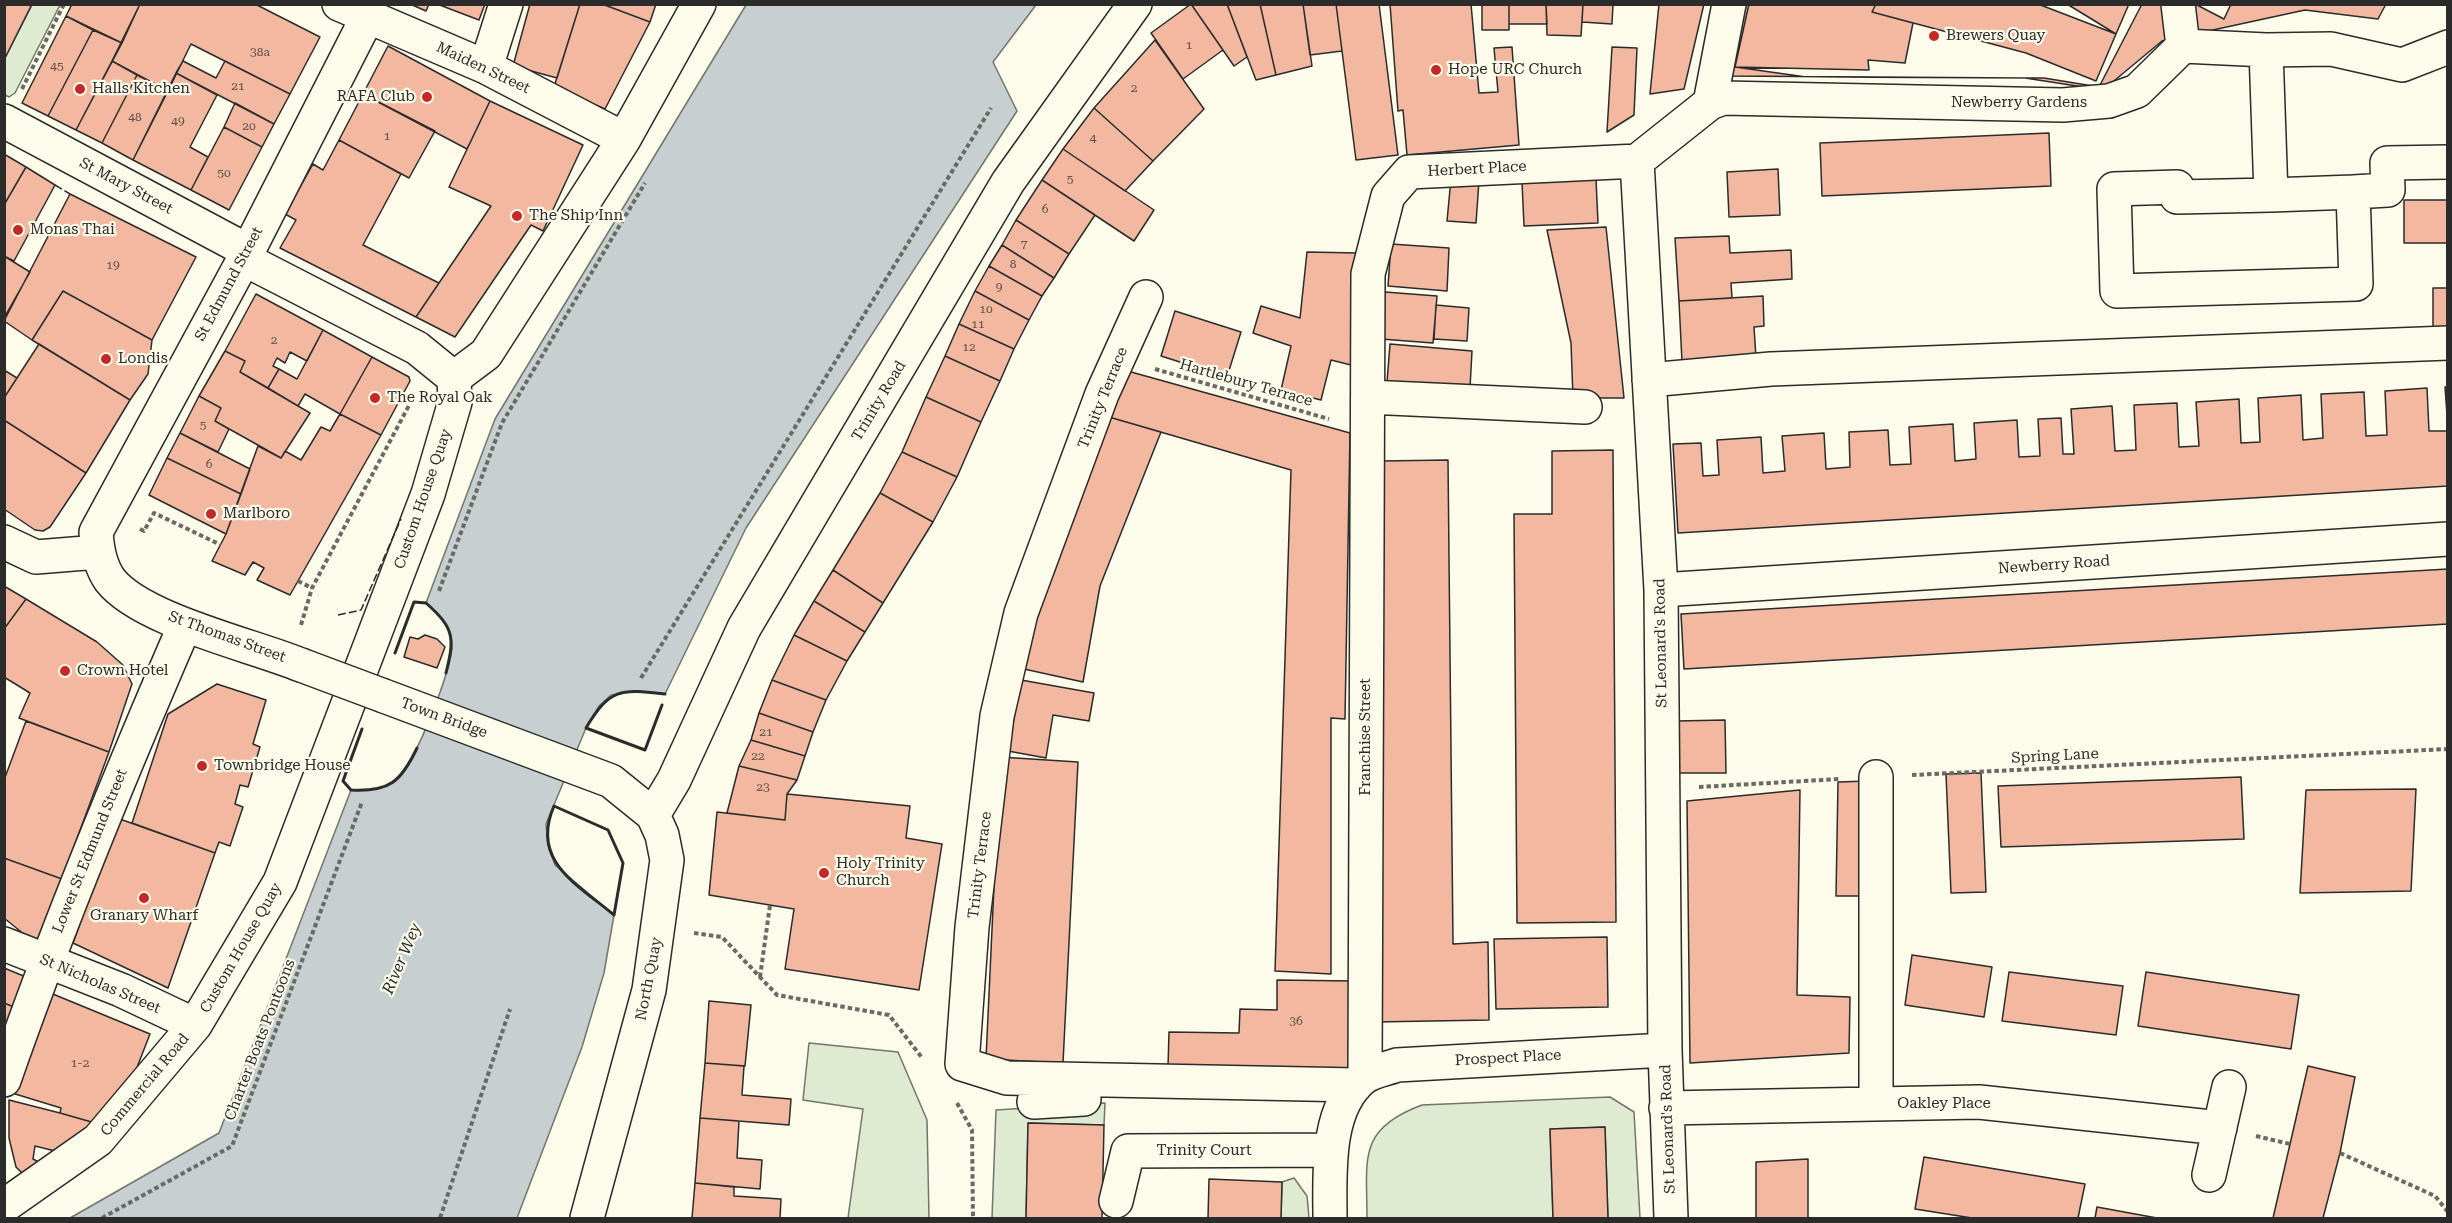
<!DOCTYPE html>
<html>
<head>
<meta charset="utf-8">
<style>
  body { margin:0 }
  #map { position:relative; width:2452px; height:1223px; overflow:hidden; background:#fdfbea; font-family:"Roboto Serif",serif }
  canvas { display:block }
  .frame { position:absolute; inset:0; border:6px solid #2b2b2b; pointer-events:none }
</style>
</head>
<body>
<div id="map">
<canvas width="2452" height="1223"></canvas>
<div class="frame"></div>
</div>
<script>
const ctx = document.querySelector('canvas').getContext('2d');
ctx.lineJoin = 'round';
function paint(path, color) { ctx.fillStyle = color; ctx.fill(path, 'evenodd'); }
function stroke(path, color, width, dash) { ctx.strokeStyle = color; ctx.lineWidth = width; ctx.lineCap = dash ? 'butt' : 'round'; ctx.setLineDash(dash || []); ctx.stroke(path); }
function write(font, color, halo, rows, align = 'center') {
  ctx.font = font + ' "Roboto Serif",serif'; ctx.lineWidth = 4.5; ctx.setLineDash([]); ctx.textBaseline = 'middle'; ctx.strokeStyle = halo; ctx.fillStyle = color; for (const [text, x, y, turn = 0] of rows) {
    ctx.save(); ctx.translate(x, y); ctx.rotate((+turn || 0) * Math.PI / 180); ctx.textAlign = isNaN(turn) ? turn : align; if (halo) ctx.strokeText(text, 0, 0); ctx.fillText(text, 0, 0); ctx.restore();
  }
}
const green = new Path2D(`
  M32 5H60L15 93 9 97 5 95 4 60Z
  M809 1043 898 1052 927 1120 929 1218H848L863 1109 803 1100Z
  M1610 1097 1634 1112 1640 1218H1608L1605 1127 1550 1129 1553 1218H1367C1367 1159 1357 1129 1422 1105Z
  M1105 1103 1104 1125 1028 1123 1026 1218H992L996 1110Z
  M1294 1178 1307 1196 1309 1218H1281L1282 1182Z`);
const water = new Path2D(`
  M746 5H1036L993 62 1017 111 746 528 665 694 637 691 611 695 599 706 586 728 546 824 548 845 555 865 614 915 604 973 582 1047 517 1218H70L219 1133 351 790C367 790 385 791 398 779 414 765 454 665 452 644 451 625 440 615 426 603L495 419Z`);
const building = new Path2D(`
  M4 4H32L4 60Z
  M72 4H140L122 43 66 16Z
  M140 4H255L320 37 290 94 191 44 168 91 112 61Z
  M410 4H429L426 11Z
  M437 4H485L479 20Z
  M530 4H580L557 78 513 66Z
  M580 4H602L650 22 605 109 554 87Z
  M602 4H656L650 22Z
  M1191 4 1223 50 1183 79 1151 33Z
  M1191 4H1227L1247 57 1234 66Z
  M1227 4H1260L1276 75 1256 80Z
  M1260 4H1303L1312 66 1276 75Z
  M1303 4H1336L1342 51 1310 55Z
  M1336 4H1379L1398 155 1356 160Z
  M1390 4H1471L1479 93 1498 92 1494 48 1512 47 1519 145 1407 155 1403 110 1398 111Z
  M1482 4H1509V30H1482Z
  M1509 4H1546L1547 24H1509Z
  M1546 4H1583L1581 36 1547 35Z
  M1583 4H1613L1612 24 1582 22Z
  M1659 4H1704L1684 89 1650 94Z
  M1738 4H2386L2378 19 2305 10 2162 41 2103 90 2025 78 1724 76Z
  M1749 4H2142L2099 87 2044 78 1806 77 1735 67Z
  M1749 4H1876L1872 12 1913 23 1905 63 1868 60 1869 70 1735 67Z
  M1876 4H2038L2116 34 2096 81 2026 53 1872 12Z
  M2067 4H2129L2116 34Z
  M2195 4H2231L2224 19Z
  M66 16 93 30 48 116 22 103Z
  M93 30 122 43 76 130 48 116Z
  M1155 40 1204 109 1153 161 1094 108Z
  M388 46 490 101 467 149 363 94Z
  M1612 47 1637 48 1634 115 1607 132Z
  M112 61 137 75 102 143 76 130Z
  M183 61 216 78 225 61 290 94 274 124 176 73Z
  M176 73 217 95 190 147 208 157 191 190 133 160Z
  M137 75 168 91 133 160 102 143Z
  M363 94 435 131 409 178 339 140Z
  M490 101 583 145 543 231 531 225 455 337 416 317 491 206 449 187Z
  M235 103 274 124 262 147 224 127Z
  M1094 108 1153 161 1125 191 1063 149Z
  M224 127 262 147 229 210 191 190Z
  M2049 133 2051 186 1822 196 1820 143Z
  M339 140 401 174 363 245 439 283 416 317 280 248 296 220 285 214 313 164 323 170Z
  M1063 149 1154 210 1134 241 1042 180Z
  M4 154 26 167 4 205Z
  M26 167 55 185 14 261 4 256V205Z
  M1778 169 1780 215 1729 217 1727 172Z
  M1451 179 1479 181 1476 223 1447 221Z
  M1596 179 1598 223 1524 226 1522 182Z
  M1042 180 1095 215 1069 254 1016 220Z
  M70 194 196 257 152 340 63 291 32 340 4 321Z
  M2404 200H2448V243H2404Z
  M1016 220 1069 254 1054 278 1002 245Z
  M1606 227 1624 398H1573L1571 343 1547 230Z
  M1729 236 1730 253 1791 250 1792 279 1731 283 1732 298 1679 301 1675 238Z
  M1391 244 1449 248 1447 291 1388 286Z
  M1002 245 1054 278 1042 296 989 266Z
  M1307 252 1358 253 1355 366 1331 360 1321 400 1281 390 1291 346 1253 333 1261 306 1300 318Z
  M4 256 30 272 4 318Z
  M989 266 1042 296 1029 320 975 291Z
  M2433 288H2448V331H2433Z
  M63 291 152 340 148 374 130 400 32 340Z
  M975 291 1029 320 1014 349 959 324Z
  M1385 292 1437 296 1433 343 1381 339Z
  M256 294 323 330 307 361 290 352 285 363 277 358 273 366 279 369 268 388 240 372 245 361 225 351Z
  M1763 296 1764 326 1754 327 1756 358 1682 362 1679 301Z
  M1436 305 1469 308 1467 341 1434 339Z
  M1175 311 1241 332 1227 377 1161 356Z
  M959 324 1014 349 1000 381 945 356Z
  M323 330 372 357 340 414 305 394 298 406 268 388 279 369 297 379Z
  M39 344 130 400 86 473 4 420V398Z
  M1390 344 1472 351 1470 388 1387 382Z
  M225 351 245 361 240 372 310 413 281 458 215 421 221 408 199 396Z
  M945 356 1000 381 981 422 926 397Z
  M372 357 409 377 410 381 381 435 340 414Z
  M4 370 17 378 4 398Z
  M1124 370 1350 433 1345 719 1331 718V974L1275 971 1291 470 1109 417Z
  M2445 387H2448V429Z
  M2427 388 2429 431H2448V486L1678 533 1673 444 1701 443 1703 476 1719 475 1717 440 1761 437 1763 473 1785 471 1782 436 1824 433 1826 469 1850 467 1849 432 1888 430 1890 465 1911 464 1909 427 1953 424 1955 461 1976 459 1974 423 2017 420 2019 457 2040 456 2038 419 2061 418 2063 454H2074L2071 409 2112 406 2115 451 2136 450 2134 405 2177 403 2179 447 2199 446 2196 402 2239 399 2241 443 2260 442 2258 398 2301 395 2303 440 2323 438 2321 394 2364 392 2366 436 2387 435 2385 391Z
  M199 396 221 408 215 421 229 429 218 452 180 433Z
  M926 397 981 422 957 477 902 452Z
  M340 414 381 435 290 595 257 580 264 568 253 562 245 575 212 561 226 534 258 446 281 458 285 451 301 460 321 427 330 431Z
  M1109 417 1161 432 1100 586 1083 682 1024 669 1041 594Z
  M4 420 86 473 50 527 43 531 35 530 4 509Z
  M180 433 250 469 241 494 167 458Z
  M1613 450 1616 922 1517 923 1514 514H1552V451Z
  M902 452 957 477 933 522 880 493Z
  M167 458 241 494 226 534 149 495Z
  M1448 460 1453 944 1488 942 1489 1020 1374 1022 1381 461Z
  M880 493 933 522 883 603 833 570Z
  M2448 569V624L1684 669 1681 614Z
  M833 570 883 603 865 632 814 601Z
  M4 586 26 599 4 629Z
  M26 599 97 642 123 665 132 684 109 752 19 718 30 693 4 677V629Z
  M814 601 865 632 847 661 794 635Z
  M425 635 437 639 445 647 437 668 404 657 410 637 418 639Z
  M794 635 847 661 826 700 772 680Z
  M772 680 826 700 813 732 759 713Z
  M1021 680 1094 693 1089 721 1053 715 1046 758 1008 751Z
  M217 684 266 700 253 744 260 747 248 787 240 785 235 804 243 807 230 846 219 842 215 853 132 823 168 714Z
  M759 713 813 732 805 756 751 740Z
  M1725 720 1726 773H1677V721Z
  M26 721 109 752 62 879 4 858V780Z
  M751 740 805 756 797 780 739 766Z
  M1000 757 1078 762 1063 1063 986 1059Z
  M739 766 797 780 787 794 785 820 727 813Z
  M1981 773 1986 892 1951 893 1946 774Z
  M2241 777 2244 839 2001 847 1998 786Z
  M1868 781 1869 896H1836L1838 782Z
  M2416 789 2411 891 2300 893 2306 790Z
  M1800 790 1797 995 1850 997 1849 1053 1690 1063 1687 801Z
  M787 794 910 806 906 838 942 844 919 990 785 969 794 909 709 895 717 812 785 820Z
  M117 818 215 853 168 988 73 943Z
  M4 858 62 879 39 942 30 939 4 918Z
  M1607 937 1608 1007 1496 1009 1494 939Z
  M1912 955 1992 967 1984 1017 1905 1005Z
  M4 968 31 979 19 1009 4 1003Z
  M2009 972 2123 986 2116 1035 2002 1021Z
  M2146 972 2299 995 2291 1049 2138 1026Z
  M1277 980 1353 981 1352 1068 1168 1067 1169 1032 1239 1033 1240 1009 1277 1010Z
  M48 992 150 1034 127 1093 102 1125 60 1113 61 1108 12 1093Z
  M709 1001 751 1005 745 1066 705 1063Z
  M4 1003 19 1009 4 1040Z
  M705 1063 744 1066 742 1095 791 1099 789 1125 700 1118Z
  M2308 1066 2355 1077 2340 1153 2323 1218H2273Z
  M9 1100 60 1113 102 1125 63 1153 35 1146 33 1159 46 1166 29 1180 16 1167 9 1138Z
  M700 1118 739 1121 737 1158 762 1160 760 1189 695 1183Z
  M1028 1123 1104 1125 1102 1218H1026Z
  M1605 1127 1608 1218H1553L1550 1129Z
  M1924 1157 2085 1184 2078 1218H1972L1915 1209Z
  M1808 1159V1218H1756V1162Z
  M1209 1179 1282 1182 1281 1218H1208Z
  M695 1183 734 1187V1196L781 1199 780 1218H692Z
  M2097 1207 2157 1218H2095Z`);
const path = new Path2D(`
  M22 89 64 4
  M1155 369 1329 419
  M140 529 144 531 154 513 221 545
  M298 581 312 588
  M439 591 502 423 645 183
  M301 625 312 588 414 396
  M641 678 991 108
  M1912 775 2448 749
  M1699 787 1839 779
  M694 933 722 937 777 995 889 1015 923 1059
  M760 977 770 905
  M957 1103 972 1130 973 1218
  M2256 1136 2290 1144
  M2340 1153 2435 1196 2448 1212
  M102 1218 232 1146 362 802
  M440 1218 510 1009`);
const minor = new Path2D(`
  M339 4 486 67 624 139
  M2178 4 2183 46
  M2266 50 2271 195 2177 197V187L2114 189 2117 291 2356 284 2353 192 2271 195
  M486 67 506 4
  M1710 103 1729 4
  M4 121 248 251
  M2353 192 2388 190 2387 163 2448 162
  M244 259 417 348 454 378
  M1146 297 1102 394 1021 613 997 716 972 927 962 1064 1007 1078 1356 1085
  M454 378 486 354 624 139 699 4
  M1649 380 1771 369 2448 343
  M1368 397 1585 407
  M4 542 36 557 98 552
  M1661 590 2448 539
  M301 665C252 645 141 620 110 580 100 566 97 548 96 532L244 259 368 16
  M384 696 611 781 653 815 662 835 667 860 649 990 587 1218
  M653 815 674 780 744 628 1008 182 1135 4
  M4 944 121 990 195 1025
  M1365 1076 1368 274 1388 196 1409 172 1637 161
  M4 1080C58 925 120 775 185 625
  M1034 1102 1084 1099
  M1876 1104V777
  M1666 1108 1979 1102 2220 1128
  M2209 1175 2229 1087
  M1116 1201 1128 1151 1331 1150
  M4 1206 98 1140 195 1025 280 882 428 494 455 402 454 378
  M1330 1218C1330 1175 1325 1109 1363 1078 1372 1071 1386 1069 1397 1065L1665 1050
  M1671 1218 1665 1050 1661 590 1637 161 1710 103 1723 98 2063 105 2109 101 2137 91 2183 46 2266 50 2331 49 2402 65 2448 47`);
const minorBridge = new Path2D(`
  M301 665 384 696`);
const fence = new Path2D(`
  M55 185 70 194
  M338 615 361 610 401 519`);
const wall = new Path2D(`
  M395 653 414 602 426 603C454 628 455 637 446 673
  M662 705 645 750 586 728C610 688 620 689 665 694
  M362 729 343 781 351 790C389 792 401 782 417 748
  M554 806 608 830 623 863 614 915C577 884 530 861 554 806Z`);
const markers = [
  [1934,36,6,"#c62828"],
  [1436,70,6,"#c62828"],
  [80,89,6,"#c62828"],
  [427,97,6,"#c62828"],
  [517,216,6,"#c62828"],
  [18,230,6,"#c62828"],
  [106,359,6,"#c62828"],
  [375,398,6,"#c62828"],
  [211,514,6,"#c62828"],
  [65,671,6,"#c62828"],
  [202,766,6,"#c62828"],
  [824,873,6,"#c62828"],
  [144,898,6,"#c62828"]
];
const numberNames = [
  ["1",1189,45],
  ["38a",260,52],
  ["45",57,66],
  ["21",238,86],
  ["2",1134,88],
  ["48",135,117],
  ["49",178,121],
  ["20",249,126],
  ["1",387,136],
  ["4",1093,138],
  ["50",224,173],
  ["5",1070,179],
  ["6",1045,209],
  ["7",1024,244],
  ["8",1013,264],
  ["19",113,265],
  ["9",999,287],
  ["10",986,309],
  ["11",978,324],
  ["2",274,340],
  ["12",969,347],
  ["5",203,425],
  ["6",209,464],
  ["21",766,732],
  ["22",758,756],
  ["23",763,787],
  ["36",1296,1021],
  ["1-2",80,1063]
];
const poiNames = [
  ["Brewers Quay",1946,36],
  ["Hope URC Church",1448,70],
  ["Halls Kitchen",92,89],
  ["RAFA Club",415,97,"right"],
  ["The Ship Inn",529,216],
  ["Monas Thai",30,230],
  ["Londis",118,359],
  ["The Royal Oak",387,398],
  ["Marlboro",223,514],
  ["Crown Hotel",77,671],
  ["Townbridge House",214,766],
  ["Holy Trinity",836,864],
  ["Church",836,881],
  ["Granary Wharf",144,916,"center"]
];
const streetNames = [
  ["Maiden Street",483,68,25],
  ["Newberry Gardens",2019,103],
  ["Herbert Place",1477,169,-3],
  ["St Mary Street",126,186,28],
  ["St Edmund Street",229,284,-62],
  ["Hartlebury Terrace",1246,383,16],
  ["Trinity Terrace",1103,398,-68],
  ["Trinity Road",879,401,-59],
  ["Custom House Quay",423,499,-71],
  ["Newberry Road",2054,565,-4],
  ["St Thomas Street",227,637,20],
  ["St Leonard's Road",1661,643,-91],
  ["Town Bridge",444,718,20],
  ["Franchise Street",1366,737,-90],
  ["Spring Lane",2055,756,-3],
  ["Lower St Edmund Street",90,851,-68],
  ["Trinity Terrace",980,865,-83],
  ["Custom House Quay",241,948,-60],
  ["North Quay",649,979,-79],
  ["St Nicholas Street",100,984,23],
  ["Charter Boats Pontoons",260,1040,-69],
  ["Prospect Place",1508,1058,-3],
  ["Commercial Road",145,1085,-50],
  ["Oakley Place",1944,1104],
  ["St Leonard's Road",1668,1129,-92],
  ["Trinity Court",1204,1151]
];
const waterNames = [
  ["River Wey",402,959,-67]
];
paint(green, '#deebd1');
stroke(green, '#74746e', 1.5);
paint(water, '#c7d0d0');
stroke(water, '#74746e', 1.5);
paint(building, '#f2b8a0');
stroke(building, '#2b2b2b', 1.5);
stroke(minor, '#2b2b2b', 36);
stroke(path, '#6a6964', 4, [4.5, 3]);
stroke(minor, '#fdfbea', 33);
stroke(minorBridge, '#2b2b2b', 36, []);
stroke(minorBridge, '#fdfbea', 33);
stroke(fence, '#2b2b2b', 1.5, [8, 3]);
stroke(wall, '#2b2b2b', 3);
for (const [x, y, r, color] of markers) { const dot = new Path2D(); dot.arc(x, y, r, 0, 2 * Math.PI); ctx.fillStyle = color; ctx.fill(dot); stroke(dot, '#fdfbea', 2); }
write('12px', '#5d4e48', null, numberNames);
write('15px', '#2b2b2b', '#fdfbea', poiNames, 'left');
write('15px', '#2b2b2b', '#fdfbea', streetNames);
write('italic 16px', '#2b2b2b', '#fdfbea', waterNames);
</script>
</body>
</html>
